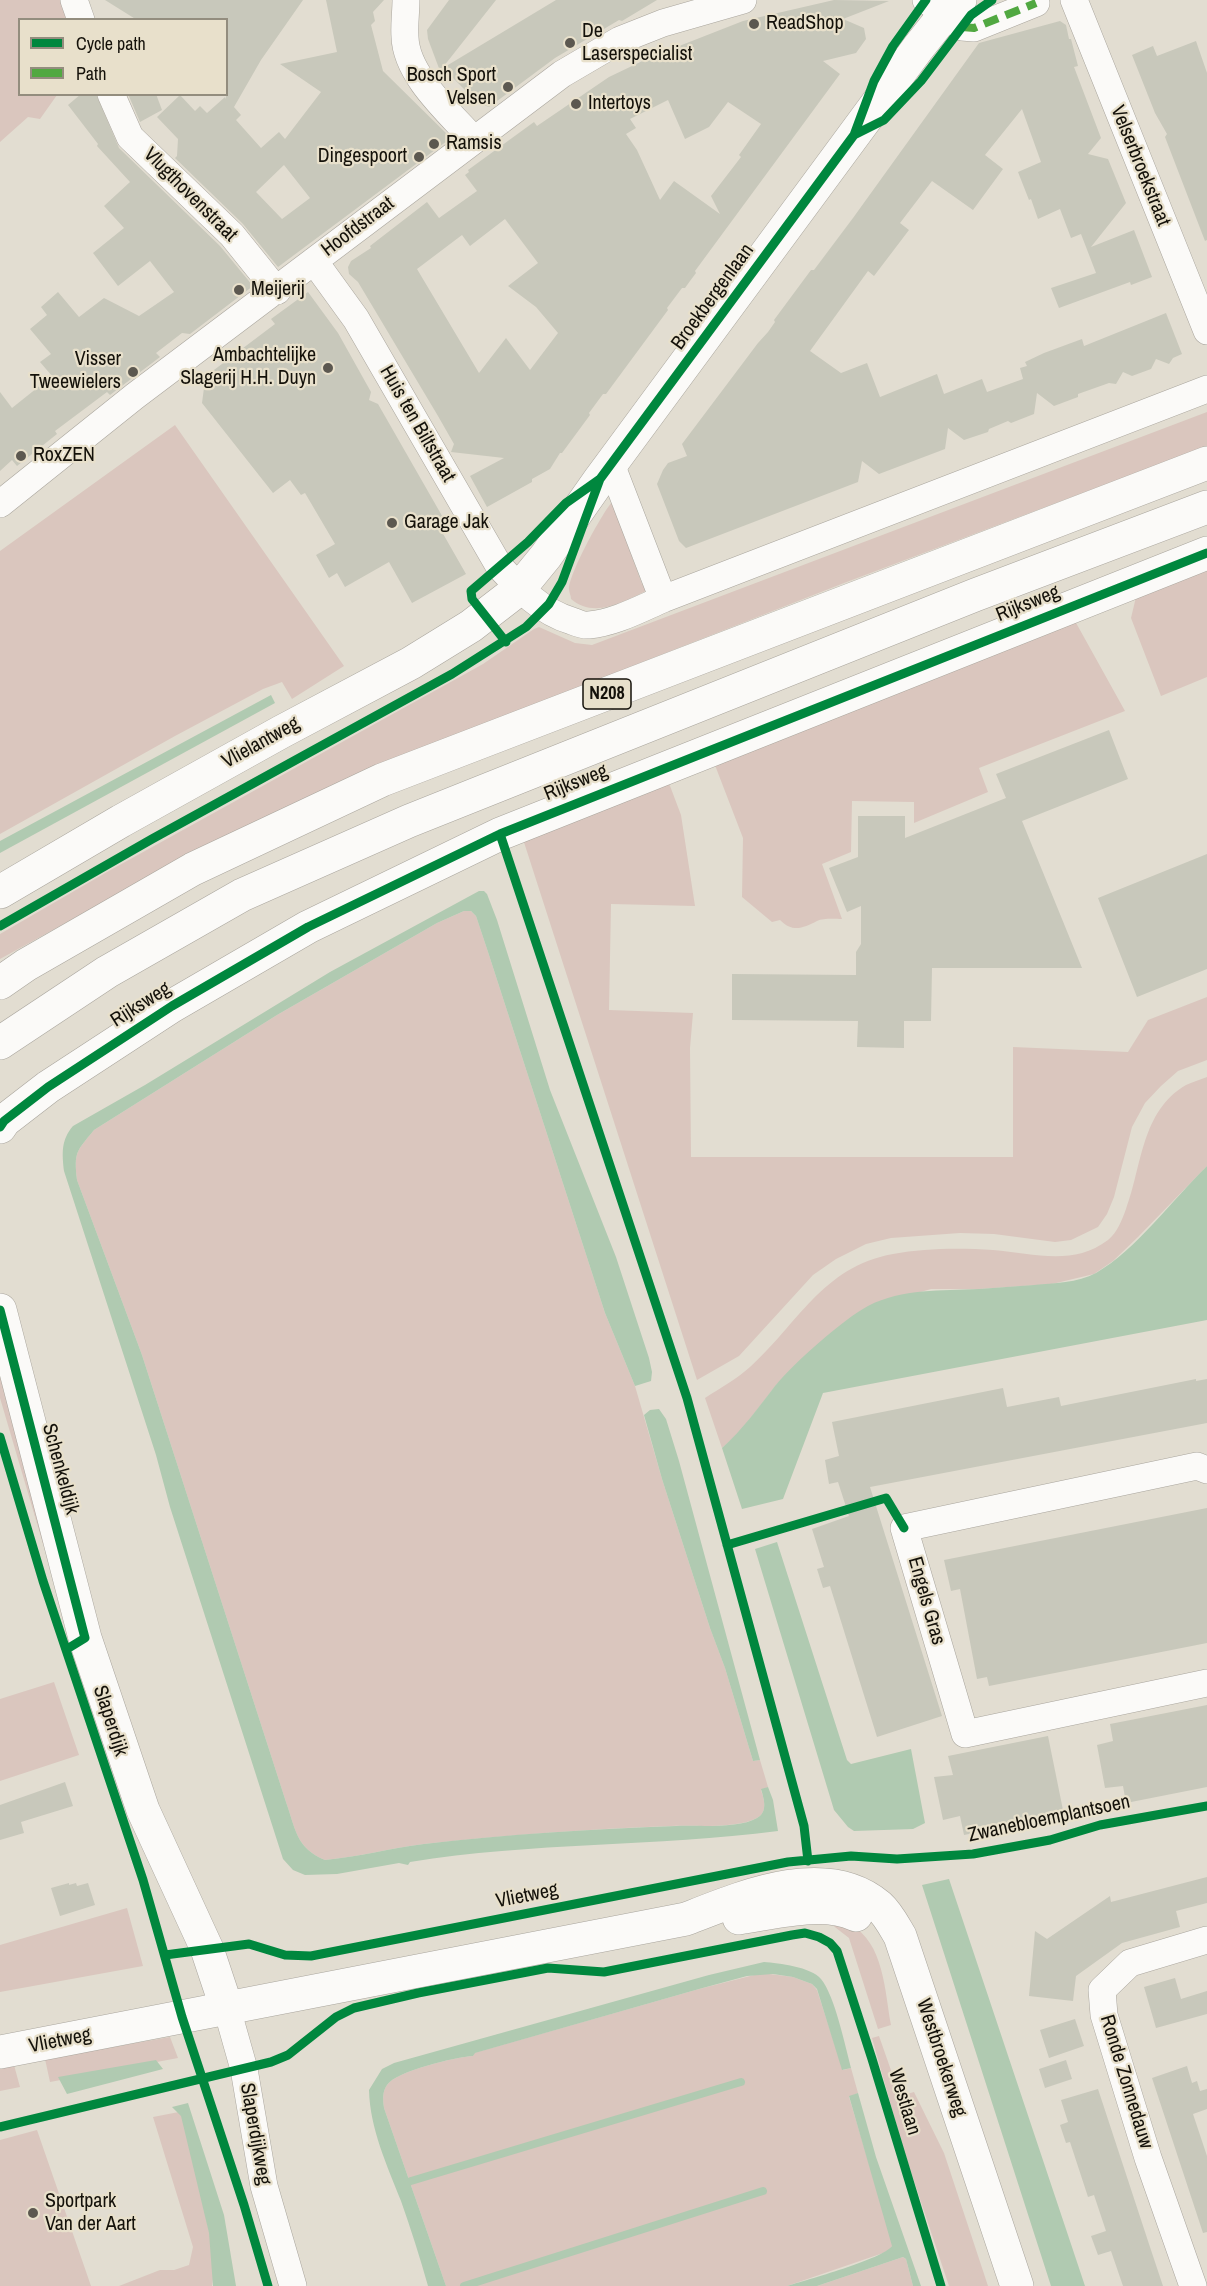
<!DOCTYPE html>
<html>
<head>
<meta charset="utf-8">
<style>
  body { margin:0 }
  #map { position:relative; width:1207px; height:2286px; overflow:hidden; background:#e2ddd1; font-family:"Archivo Narrow",sans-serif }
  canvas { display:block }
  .legend { position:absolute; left:18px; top:18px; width:210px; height:78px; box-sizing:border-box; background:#e8e0cb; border:2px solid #938d7e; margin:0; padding:8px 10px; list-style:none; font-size:18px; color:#14110a }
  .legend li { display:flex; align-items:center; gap:12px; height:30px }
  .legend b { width:30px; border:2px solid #938d7e }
</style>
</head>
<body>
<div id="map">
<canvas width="1207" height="2286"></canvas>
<ul class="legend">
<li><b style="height:8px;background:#00873e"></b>Cycle path</li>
<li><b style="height:8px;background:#51a841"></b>Path</li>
</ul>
</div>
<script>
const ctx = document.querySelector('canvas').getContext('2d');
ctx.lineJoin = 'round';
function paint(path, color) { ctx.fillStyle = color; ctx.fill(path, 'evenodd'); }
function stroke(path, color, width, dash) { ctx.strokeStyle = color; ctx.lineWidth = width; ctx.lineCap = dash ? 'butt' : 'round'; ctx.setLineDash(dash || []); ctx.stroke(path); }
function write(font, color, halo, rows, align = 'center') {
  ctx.font = font + ' "Archivo Narrow",sans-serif'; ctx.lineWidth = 4.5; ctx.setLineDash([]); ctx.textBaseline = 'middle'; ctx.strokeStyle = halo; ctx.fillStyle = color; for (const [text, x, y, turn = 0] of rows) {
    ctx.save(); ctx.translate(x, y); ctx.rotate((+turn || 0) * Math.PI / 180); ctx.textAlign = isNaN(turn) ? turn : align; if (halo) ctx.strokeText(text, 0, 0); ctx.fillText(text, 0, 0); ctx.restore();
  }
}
const green = new Path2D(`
  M0 0H61L69 19 20 20V94L57 95 40 119 28 117 0 142Z
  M1207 412V446L844 583 370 769 211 843 0 959V934L107 872 447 684 483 664 534 629 539 627 575 643 592 645Z
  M175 425 344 666 292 699 282 682 263 689 175 736 0 834V551Z
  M612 502 642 584 650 589C626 600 595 620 571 599 571 596 569 592 569 589 569 574 601 515 612 502Z
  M1207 570V677L1161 696 1131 618 1136 597Z
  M1075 621 1125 711 979 768 988 792 914 823V802L852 801 851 852 822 864 842 919C835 919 823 918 817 921 803 928 793 933 780 920L772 922 742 897 743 838 713 760Z
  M667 778 681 815 695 906 611 904 609 1010 693 1013 690 1048 691 1157H1013V1047L1128 1052 1148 1020 1207 997V1060L1178 1071 1161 1086 1145 1103 1132 1127 1114 1197 1107 1214 1098 1227 1071 1240 1055 1242 994 1234 960 1233 891 1238 866 1244 836 1259 813 1275 739 1356 697 1380 522 836Z
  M464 911H471L476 916 488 952 605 1313 635 1386 662 1479 710 1628 725 1668 753 1761 760 1760 768 1787 761 1790C764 1799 768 1812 757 1818 737 1829 694 1825 671 1826 589 1829 506 1835 424 1844 391 1848 358 1857 325 1860 296 1848 296 1830 286 1802L142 1355 77 1180C74 1152 76 1152 94 1130L277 1015 437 923Z
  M1207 1077V1166L1138 1237 1113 1261 1094 1274 1052 1284 979 1289H931L868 1307 808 1354 777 1384 740 1432 722 1448 705 1398C720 1388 737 1379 750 1367 798 1324 822 1267 893 1254 925 1248 961 1248 993 1250 1033 1253 1072 1267 1108 1240 1117 1233 1122 1220 1126 1209 1142 1167 1141 1111 1186 1085 1192 1082 1200 1080 1207 1077Z
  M0 1363 46 1543 43 1544 0 1398Z
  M54 1682 79 1755 0 1781V1699Z
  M127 1908 143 1966 0 1992V1945Z
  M831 1924C837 1924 845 1923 850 1925 884 1941 885 1993 891 2025L878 2029 849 1938Z
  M762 1973 793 1977 812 1984 817 1990 843 2070 851 2068 858 2093 849 2097 892 2240V2246L889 2251 787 2286H446L384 2108C383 2100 382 2092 387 2085 396 2071 456 2057 473 2056L474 2053 699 1989Z
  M879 2036 900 2096 914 2092 944 2153 988 2286H949L903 2148 872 2038Z
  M170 2037 178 2058 50 2082 45 2059Z
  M14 2065 20 2087 0 2091V2067Z
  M184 2111 212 2246 214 2272 212 2286H119L160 2270H174L189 2265 193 2247 153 2117Z
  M37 2130 91 2286H0V2140Z
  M903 2257 906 2259 913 2286H817Z`);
const water = new Path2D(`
  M271 695 275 703 0 853V841Z
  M479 891H484L487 894 497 920 550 1090 616 1257 649 1358 652 1372 651 1381 635 1386 605 1313 488 952 476 916 471 911H464L437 923 277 1015 94 1130C76 1152 74 1152 77 1180L142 1355 286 1802C296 1830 296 1848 325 1860 358 1857 391 1848 424 1844 508 1834 592 1829 676 1826 697 1825 739 1829 757 1818 768 1812 764 1799 761 1789L768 1787 773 1800 778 1831C656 1847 532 1842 410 1862L408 1865 399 1863 337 1874 305 1875 293 1870 283 1859 170 1507 156 1455 64 1171C62 1153 61 1140 73 1126L145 1085 330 972Z
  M1207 1166V1320L823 1393 783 1499 742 1509 722 1448C743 1429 758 1408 775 1386 794 1363 842 1320 868 1306 903 1288 941 1291 979 1289 997 1288 1015 1286 1034 1285 1053 1283 1078 1283 1096 1273 1136 1250 1173 1199 1207 1166Z
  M659 1409 666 1419 679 1461 760 1760 753 1761 725 1668 710 1628 662 1479 644 1415 650 1410Z
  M777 1542 847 1760 851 1764 911 1749 925 1823 913 1829 854 1831 848 1827 834 1810 755 1549Z
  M949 1879 1085 2286H1051L922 1885Z
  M764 1962C779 1963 811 1967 821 1979 835 1996 845 2046 851 2068L842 2070 817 1989 812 1984 793 1977 773 1974 747 1976 699 1989 475 2053 473 2056C456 2057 396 2071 387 2085 382 2092 383 2100 384 2108L446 2286H428C420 2258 411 2229 401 2201 387 2165 370 2129 369 2090L382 2069 394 2063 709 1975Z
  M156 2060 163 2069 67 2094 58 2077Z
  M858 2093 876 2157 921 2286H913L906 2259 903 2257 817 2286H787C806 2280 883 2259 892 2246L849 2096Z
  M188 2103 224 2215 236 2286H213L209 2233 181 2116 172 2107Z`);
const stream = new Path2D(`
  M411 2181 741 2082
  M464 2286 763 2191`);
const building = new Path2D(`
  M105 0H303L261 60 234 107 241 115 236 120 261 148 279 132 285 139 321 92 280 64 337 52 326 0H384L373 12 375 21 371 25 383 71 451 138 278 267 243 224 175 158 177 156 178 139 157 117 180 95 195 111 200 106 207 113 225 97 226 99V20H137ZM284 165 310 198 282 219 256 192Z
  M449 0H496L440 71 428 39 427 30Z
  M556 0H657L622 21 619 20 555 58 489 107 478 103 443 68Z
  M834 0 889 1 843 19 864 28 866 39 856 53 823 61 840 74 695 271 696 273 690 281 685 288H682L667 308 668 310 606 394H603L589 413 590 415 562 453H560L550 469 532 479V482L487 507 470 476 504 458 451 452 454 444 438 416 358 282 349 274 348 267 351 261 371 248 370 246 427 202 439 218 477 191 465 175 469 172 468 170 534 122 537 126 609 77 655 55 658 59 669 50 743 21ZM668 100 685 139 709 127 728 102 761 124 739 155 741 157 711 196 720 214 674 181 660 200 637 150 626 134 636 128 630 119ZM505 219 538 263 508 286 536 307 558 333 530 370 506 338 479 373 417 269 462 235 470 246Z
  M1060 21 1066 25 1069 39H1071L1078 66 1074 67 1101 138 1088 154 1108 159 1126 203 1091 247 1134 230 1152 277 1131 285 1130 282 1059 308 1051 288 1096 273 1081 234 1071 238 1060 209 1038 219 1031 199 1029 200 1018 172 1041 162 1022 109 985 155 1003 169 973 210 932 181 900 223 909 230 874 276 868 271 810 351 841 373 867 363 880 397 937 374 944 394 982 379 987 392 1023 379 1020 368 1027 366 1025 362 1044 353 1082 339 1084 346 1166 313 1182 354 1173 358 1169 364 1156 359 1151 369 1132 376 1123 372 1116 384 1109 383 1078 394V397L1054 406 1037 393 1034 414 1011 423 1008 421 989 429 988 432 964 440 948 428 945 449 879 474 862 461 858 482 686 548 679 541 657 484 663 470 668 463 687 456 682 444 758 343 768 332 775 322 774 320 811 270H814L853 218 979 43Z
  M1196 41 1207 73V240L1205 241 1165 137 1167 134 1155 113 1132 55 1153 46 1157 56Z
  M81 94H96L119 148 220 246 253 286 190 334 182 333 156 353 160 357 110 395 107 392 55 431 57 434 17 466 12 460 0 471V392L12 408 52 376 40 362 51 354 30 329 47 315 41 307 58 292 79 317 104 298 139 316 174 292 150 261 118 286 93 253 124 228 104 206 130 182 97 146 98 144 68 105Z
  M128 94H156L162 110 140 122Z
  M308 292 338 333 371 392 369 400 378 404 449 528 442 532 466 574 412 603 389 562 345 587 337 573 329 578 316 555 335 544 305 493 301 495 290 480 273 493 202 403 204 388 208 379 206 376 275 324 271 319Z
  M1109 730 1128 779 1022 821 1082 968H932L931 1021H904V1048L857 1047 858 1021 732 1020V974L856 975V952L861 944V906L847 912 829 868 858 857V816H905V838L1006 798 996 774Z
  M1207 854V969L1137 997 1098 898Z
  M1196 1379V1381L1207 1379V1423L870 1487 942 1716 877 1737 830 1586 823 1588 817 1569 824 1567 812 1529 849 1516 838 1482 829 1484 825 1460 839 1456 832 1422 1003 1388 1007 1407 1059 1397 1061 1406Z
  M1207 1508V1643L989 1686 987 1677 977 1679 960 1589 951 1591 944 1560Z
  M1207 1705V1787L1126 1803 1123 1786 1105 1788 1097 1745 1113 1741 1110 1724Z
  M1048 1736 1064 1815 964 1835 960 1816 943 1820 934 1777 953 1775 948 1756Z
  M65 1782 73 1806 21 1822 24 1833 0 1840V1805Z
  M1207 1877V1903L1176 1911 1180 1927 1122 1943 1076 1976 1073 2001 1029 1996 1035 1931 1047 1939 1110 1896 1111 1902Z
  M69 1883V1885L76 1883 77 1886 88 1883 95 1905 60 1916 51 1888Z
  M1175 1978 1181 1999 1207 1991V2014L1156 2028 1144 1987Z
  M1075 2019 1084 2046 1049 2058 1040 2030Z
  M1066 2060 1072 2079 1045 2088 1039 2069Z
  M1187 2066 1192 2083 1197 2081 1200 2091 1207 2089V2109L1193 2114 1207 2156V2232L1203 2233 1152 2078Z
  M1098 2089 1148 2241 1163 2286H1123L1111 2251 1098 2255 1091 2236 1106 2231 1094 2195 1088 2197 1070 2142 1066 2143 1060 2125 1068 2122 1061 2100Z`);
const street = new Path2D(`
  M74 0 81 20
  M406 0C406 12 404 25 405 37 406 75 449 112 473 139
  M926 0 962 27 974 28 1036 3
  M1074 0 1207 331
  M111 94 130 137 232 235 277 291
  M314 261 356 319 499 566C520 589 541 612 572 621 577 623 584 626 589 625 614 623 640 609 663 599L611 464
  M0 504 135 396 562 74 620 40 663 23 743 0
  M663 599 1207 389
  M1207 1470 1197 1466 904 1528 965 1734 1207 1683
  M227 2009 244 2069 264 2186 293 2286
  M1193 2286 1148 2158 1104 2015 1102 1990 1130 1963 1207 1940`);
const secondary = new Path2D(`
  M0 892 121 821 281 732 411 663 471 626 519 589 546 556 600 479 918 48 945 14 960 0
  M0 1127 4 1121 48 1087 172 1006 308 927 500 834 1207 553
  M0 1310 85 1638 143 1810 207 1949 227 2009
  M739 1918C774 1913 823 1899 856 1915
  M0 2052 686 1919C742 1897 826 1861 879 1906 888 1914 894 1926 900 1936L1017 2286`);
const primary = new Path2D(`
  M0 983 26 965 193 869 382 780 1207 463
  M0 1043 107 972 242 895 409 821 975 595 1207 507`);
const quiet = new Path2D(`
  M962 27 974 28 1036 3`);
const cycleway = new Path2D(`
  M854 135 884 120 921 81 971 15 992 0
  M506 642 472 599 471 591 528 542 566 503 600 479
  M500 834 687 1398 804 1826 808 1861
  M0 926 152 839 452 674 526 627 549 604 562 582 600 479 854 135 874 81 893 46 926 0
  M0 1127 4 1121 48 1087 172 1006 308 927 500 834 1207 553
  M0 1310 85 1638 67 1649
  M0 1437 43 1581 143 1880 182 2017 244 2205 268 2286
  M727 1545 886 1498 904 1528
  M165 1955 249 1944 285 1955 311 1956 788 1862 851 1856 897 1859 973 1854 1050 1840 1100 1825 1207 1806
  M0 2127 271 2062 288 2055 336 2017 354 2008 418 1993 548 1968 604 1972 792 1935 805 1933 819 1937 830 1943 837 1951 872 2059 941 2286`);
const markers = [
  [754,24,6,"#5c5850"],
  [570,43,6,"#5c5850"],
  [508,87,6,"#5c5850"],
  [576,104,6,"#5c5850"],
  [434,144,6,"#5c5850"],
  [419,157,6,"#5c5850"],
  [239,290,6,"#5c5850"],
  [328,368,6,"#5c5850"],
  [133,372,6,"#5c5850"],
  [21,456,6,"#5c5850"],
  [392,523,6,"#5c5850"],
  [33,2213,6,"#5c5850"]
];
const shields = [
  [607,694,48]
];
const shieldNames = [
  ["N208",607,694]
];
const poiNames = [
  ["ReadShop",766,24],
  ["De",582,32],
  ["Laserspecialist",582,55],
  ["Bosch Sport",496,76,"right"],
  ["Velsen",496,99,"right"],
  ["Intertoys",588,104],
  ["Ramsis",446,144],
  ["Dingespoort",407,157,"right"],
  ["Meijerij",251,290],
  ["Ambachtelijke",316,356,"right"],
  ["Slagerij H.H. Duyn",316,379,"right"],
  ["Visser",121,360,"right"],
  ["Tweewielers",121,383,"right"],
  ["RoxZEN",33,456],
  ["Garage Jak",404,523],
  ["Sportpark",45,2202],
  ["Van der Aart",45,2225]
];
const streetNames = [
  ["Velserbroekstraat",1140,166,68],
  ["Vlugthovenstraat",190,195,45],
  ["Hoofdstraat",358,227,-37],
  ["Broekbergenlaan",713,297,-54],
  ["Huis ten Biltstraat",417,424,60],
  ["Rijksweg",1028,604,-22],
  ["Vlielantweg",261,743,-29],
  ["Rijksweg",576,783,-22],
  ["Rijksweg",141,1005,-32],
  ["Schenkeldijk",60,1469,75],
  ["Engels Gras",926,1601,74],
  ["Slaperdijk",110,1721,72],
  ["Zwanebloemplantsoen",1049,1819,-12],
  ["Vlietweg",527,1896,-11],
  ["Vlietweg",60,2041,-11],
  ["Westbroekerweg",941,2058,72],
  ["Ronde Zonnedauw",1126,2082,73],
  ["Westlaan",904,2102,73],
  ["Slaperdijkweg",255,2134,80]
];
paint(green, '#dac6be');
paint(water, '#b0cab1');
stroke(stream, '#b0cab1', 8);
paint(building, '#c8c8bb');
stroke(street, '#a9a59d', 28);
stroke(secondary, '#a9a59d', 34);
stroke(primary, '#a9a59d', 34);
stroke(street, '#fbfaf8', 27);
stroke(secondary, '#fbfaf8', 33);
stroke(primary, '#fbfaf8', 33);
stroke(quiet, '#51a841', 8, [15, 8]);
stroke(cycleway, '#00873e', 9);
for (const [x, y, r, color] of markers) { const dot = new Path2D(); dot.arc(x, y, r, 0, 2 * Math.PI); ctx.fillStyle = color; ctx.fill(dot); stroke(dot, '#e8e0cb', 2); }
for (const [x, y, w] of shields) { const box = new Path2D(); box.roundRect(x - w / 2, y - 15, w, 30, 4.5); ctx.fillStyle = '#e8e0cb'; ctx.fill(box); stroke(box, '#14110a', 1.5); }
write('bold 18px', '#14110a', null, shieldNames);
write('20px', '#14110a', '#e8e0cb', poiNames, 'left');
write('20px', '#14110a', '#e8e0cb', streetNames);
</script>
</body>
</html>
